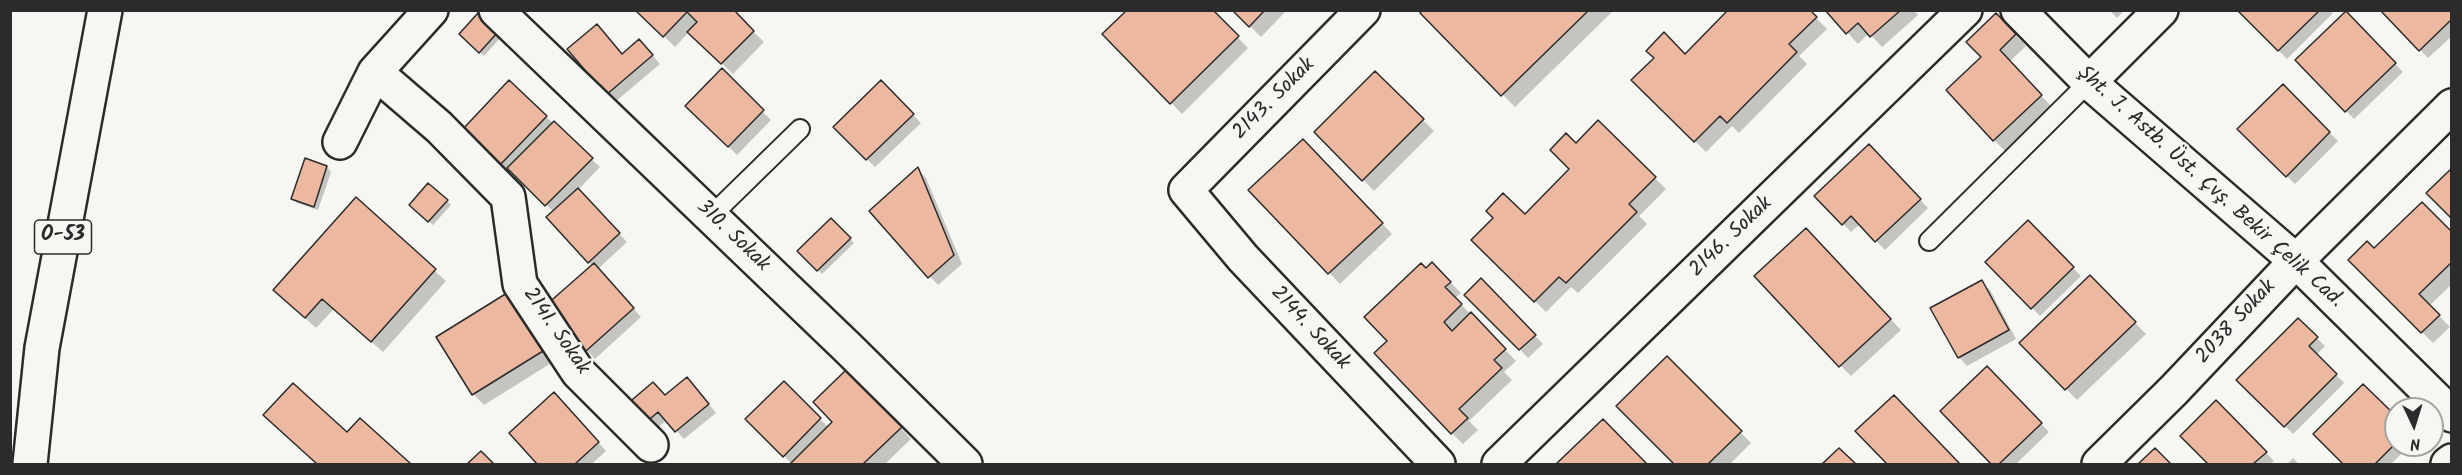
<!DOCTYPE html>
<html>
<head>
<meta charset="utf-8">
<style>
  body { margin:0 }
  #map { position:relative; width:2462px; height:475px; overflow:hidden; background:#f6f6f2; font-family:Kalam,sans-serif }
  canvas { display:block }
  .frame { position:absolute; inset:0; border:12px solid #2b2b2b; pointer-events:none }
  .north { position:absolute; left:2384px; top:397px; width:60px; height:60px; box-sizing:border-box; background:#f6f6f2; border:2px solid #a5a5a2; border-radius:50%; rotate:176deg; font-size:16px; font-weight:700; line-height:24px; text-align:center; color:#2b2b2b }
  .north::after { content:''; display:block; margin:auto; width:21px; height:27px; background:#2b2b2b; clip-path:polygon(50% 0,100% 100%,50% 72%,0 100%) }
</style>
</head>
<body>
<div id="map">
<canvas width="2462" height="475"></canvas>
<div class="frame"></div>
<div class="north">N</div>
</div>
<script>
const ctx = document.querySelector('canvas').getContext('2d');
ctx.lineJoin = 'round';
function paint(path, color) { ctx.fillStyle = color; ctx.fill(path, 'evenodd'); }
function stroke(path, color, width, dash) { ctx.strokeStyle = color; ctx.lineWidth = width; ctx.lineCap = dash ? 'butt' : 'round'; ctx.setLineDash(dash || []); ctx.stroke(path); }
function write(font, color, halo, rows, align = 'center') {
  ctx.font = font + ' Kalam,sans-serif'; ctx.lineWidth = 5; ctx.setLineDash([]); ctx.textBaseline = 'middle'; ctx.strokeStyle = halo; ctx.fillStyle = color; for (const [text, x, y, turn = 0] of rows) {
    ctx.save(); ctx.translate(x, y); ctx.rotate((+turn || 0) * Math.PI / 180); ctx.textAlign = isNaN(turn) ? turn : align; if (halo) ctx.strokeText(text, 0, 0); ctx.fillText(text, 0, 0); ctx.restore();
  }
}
const shadow = new Path2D(`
  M637 10H731L764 42 733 74 689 32 675 47Z
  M1211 10 1248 48 1182 114 1104 34Z
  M1234 10H1287L1261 37Z
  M1424 10H1614L1515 107 1422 13Z
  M1808 10 1827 29 1799 56 1807 64 1739 133 1732 126 1706 152 1633 80 1685 56Z
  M1827 10H1914L1918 15 1882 47 1869 33 1858 44Z
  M2109 10H2125L2117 18Z
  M2239 10H2330L2333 13 2287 59Z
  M2382 10H2452V36L2428 58Z
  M2346 13 2403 72 2354 119 2297 60Z
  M478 15 501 37 484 56 461 34Z
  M1996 15 2026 46 2009 62 2052 107 2005 151 1994 140 1983 58Z
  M647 49 660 64 615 102 607 94 623 55Z
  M722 71 771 120 737 155 687 106Z
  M1375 73 1434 131 1374 191 1316 132Z
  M509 82 600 167 578 190 627 242 598 269 641 317 595 359 547 306 592 266 548 217 554 212 511 170 509 172 473 138Z
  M881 82 921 123 875 167 835 127Z
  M2283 86 2338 141 2295 184 2240 129Z
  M1598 122 1666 189 1639 216 1647 224 1578 293 1571 287 1546 312 1473 240 1525 216 1571 169 1576 145Z
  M1869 146 1928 208 1885 250 1860 224 1851 232 1816 196Z
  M1314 152 1392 234 1340 284 1250 190Z
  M306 160 327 167 331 172 318 210 297 203 293 199Z
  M918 170 926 178 962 264 938 285 871 211Z
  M356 200 446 281 383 352 334 309 316 328 286 301Z
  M447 201 451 205 433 225 411 205Z
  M831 220 854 243 822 274 800 251Z
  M2028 222 2081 276 2040 316 1987 262Z
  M2452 234V284L2429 306 2450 327 2433 343 2350 260 2375 250Z
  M1816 240 1901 330 1851 376 1840 365Z
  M1432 264 1461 293 1455 298 1516 361 1504 372 1512 380 1469 421 1478 430 1463 444 1452 433 1389 341 1426 270Z
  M2090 277 2146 334 2077 400 2021 343Z
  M1481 280 1543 344 1528 358 1467 295Z
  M1981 282 1990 290 2016 339 1967 366 1959 357Z
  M518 306 553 362 484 405 473 394Z
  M2298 320 2325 346 2316 355 2344 383 2293 434 2238 380Z
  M1667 358 1751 443 1730 464H1676L1618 406Z
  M1987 368 2049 432 2016 464H1993L1942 411Z
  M846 372 911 439 885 464H792L747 419 784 383 828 427 834 422Z
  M695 387 716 413 684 439 667 420 652 432 644 424 665 396Z
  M1894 397 1959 464H1889L1857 431Z
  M562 402 606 451 592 464H539L511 433Z
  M2216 402 2274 461 2270 464H2210L2182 436Z
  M2396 418V445H2410L2391 464H2345L2315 434Z
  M360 420 409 464H318L276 426 347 434Z
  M1603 421 1645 464H1558Z
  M2293 458 2299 464H2287Z`);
const building = new Path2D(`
  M635 10H734L754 31 721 64 687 32 697 22 687 12 663 37Z
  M1127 10H1213L1239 36 1170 104 1102 34Z
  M1232 10H1265L1249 27Z
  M1422 10H1589L1501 96 1420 13Z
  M1728 10H1810L1817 17 1789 44 1797 52 1727 123 1720 116 1694 142 1631 80 1654 58 1646 51 1664 32 1685 54Z
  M1825 10H1901L1870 37 1858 23 1846 34Z
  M2237 10H2320L2278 51Z
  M2380 10H2452V19L2419 51Z
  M2346 11 2396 63 2345 112 2295 60Z
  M478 13 498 32 479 53 459 34Z
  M1996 13 2016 34 2000 50 2042 95 1993 141 1946 90 1981 57 1966 42Z
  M597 24 622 54 639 39 653 55 606 95 567 49Z
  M722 68 764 110 728 147 685 106Z
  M1375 71 1424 119 1362 181 1314 132Z
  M509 80 547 116 500 165 462 130Z
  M881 80 914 114 866 160 833 127Z
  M2283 84 2330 132 2286 177 2237 129Z
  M1598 120 1656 177 1629 204 1637 212 1566 283 1559 277 1534 302 1471 240 1493 218 1486 211 1503 193 1525 214 1569 169 1550 150 1566 133 1576 143Z
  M554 121 593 158 545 206 507 168Z
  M1303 139 1383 223 1328 274 1248 190Z
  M1869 144 1921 199 1875 242 1851 216 1842 225 1814 196Z
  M305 158 327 166 314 207 291 199Z
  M918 167 954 255 928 278 869 211Z
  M2452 168V219L2426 193Z
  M428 183 448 200 428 222 409 205Z
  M578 188 620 233 588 263 546 217Z
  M356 197 436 269 371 342 322 299 305 318 273 290Z
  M2422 202 2452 232V262L2419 294 2440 315 2421 333 2348 260 2367 241 2374 248Z
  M831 218 851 238 817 271 797 251Z
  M2028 220 2074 267 2031 309 1985 262Z
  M1806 228 1891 319 1839 367 1754 276Z
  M1432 262 1451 282 1445 287 1462 304 1444 322 1452 331 1471 312 1506 349 1494 360 1502 368 1459 409 1468 418 1451 434 1374 353 1387 341 1364 317 1421 263 1426 268Z
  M594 263 634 308 586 351 545 306Z
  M2090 275 2136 322 2065 390 2019 343Z
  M1481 278 1536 335 1519 350 1464 295Z
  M1982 280 2009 330 1958 358 1930 308Z
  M507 293 543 351 472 395 436 337Z
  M2298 318 2318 337 2309 346 2337 374 2284 427 2236 380Z
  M1667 356 1742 431 1708 464H1674L1616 406Z
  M1987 366 2042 423 1999 464H1991L1940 411Z
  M846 370 902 427 863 464H790L832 422 813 402Z
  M687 377 709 404 675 432 658 412 643 425 626 405 653 382 665 395Z
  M784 381 821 418 783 457 745 419Z
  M293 383 347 432 360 418 411 464H317L263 415Z
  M2363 384 2396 416V443L2375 464H2343L2313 434Z
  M554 392 599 442 575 464H537L509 433Z
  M1894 395 1960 464H1887L1855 431Z
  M2216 400 2267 452 2253 464H2208L2180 436Z
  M1603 419 1647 464H1556Z
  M1839 448 1856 464H1822Z
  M2155 448 2171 464H2138Z
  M481 451 494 464H467Z`);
const service = new Path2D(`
  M711 216 800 129
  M1929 241 2089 82`);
const minor = new Path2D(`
  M496 10 849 349 965 464
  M1363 10 1186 190 1243 258 1438 464
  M2018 10 2089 82 2296 261 2452 415
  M375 72 439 127 508 197 520 284 578 372 651 445
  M2089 82 2161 10
  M340 142 375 72 431 10
  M1499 464 1965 10
  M2099 464 2174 390 2296 261 2452 106
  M2448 464 2452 461`);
const motorway = new Path2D(`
  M30 464 42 348 105 10`);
const shields = [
  [63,237,57]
];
const shieldNames = [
  ["O-53",63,237]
];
const streetNames = [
  ["2143. Sokak",1275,100,-45],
  ["Şht. J. Astb. Üst. Çvş. Bekir Çelik Cad.",2209,188,42],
  ["310. Sokak",732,237,44],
  ["2146. Sokak",1732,238,-44],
  ["2038 Sokak",2237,323,-47],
  ["2144. Sokak",1309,329,47],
  ["2141. Sokak",555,332,55]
];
paint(shadow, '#0003');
paint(building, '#edb8a0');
stroke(building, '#2b2b2b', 1.5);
stroke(service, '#2b2b2b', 22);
stroke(minor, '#2b2b2b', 38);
stroke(motorway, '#2b2b2b', 38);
stroke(service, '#f6f6f2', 18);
stroke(minor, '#f6f6f2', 33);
stroke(motorway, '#f6f6f2', 33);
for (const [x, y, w] of shields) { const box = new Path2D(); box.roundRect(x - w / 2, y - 17, w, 34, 4.5); ctx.fillStyle = '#f6f6f2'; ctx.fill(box); stroke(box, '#2b2b2b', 1.5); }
write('bold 20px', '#2b2b2b', null, shieldNames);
write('21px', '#2b2b2b', '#f6f6f2', streetNames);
</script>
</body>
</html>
